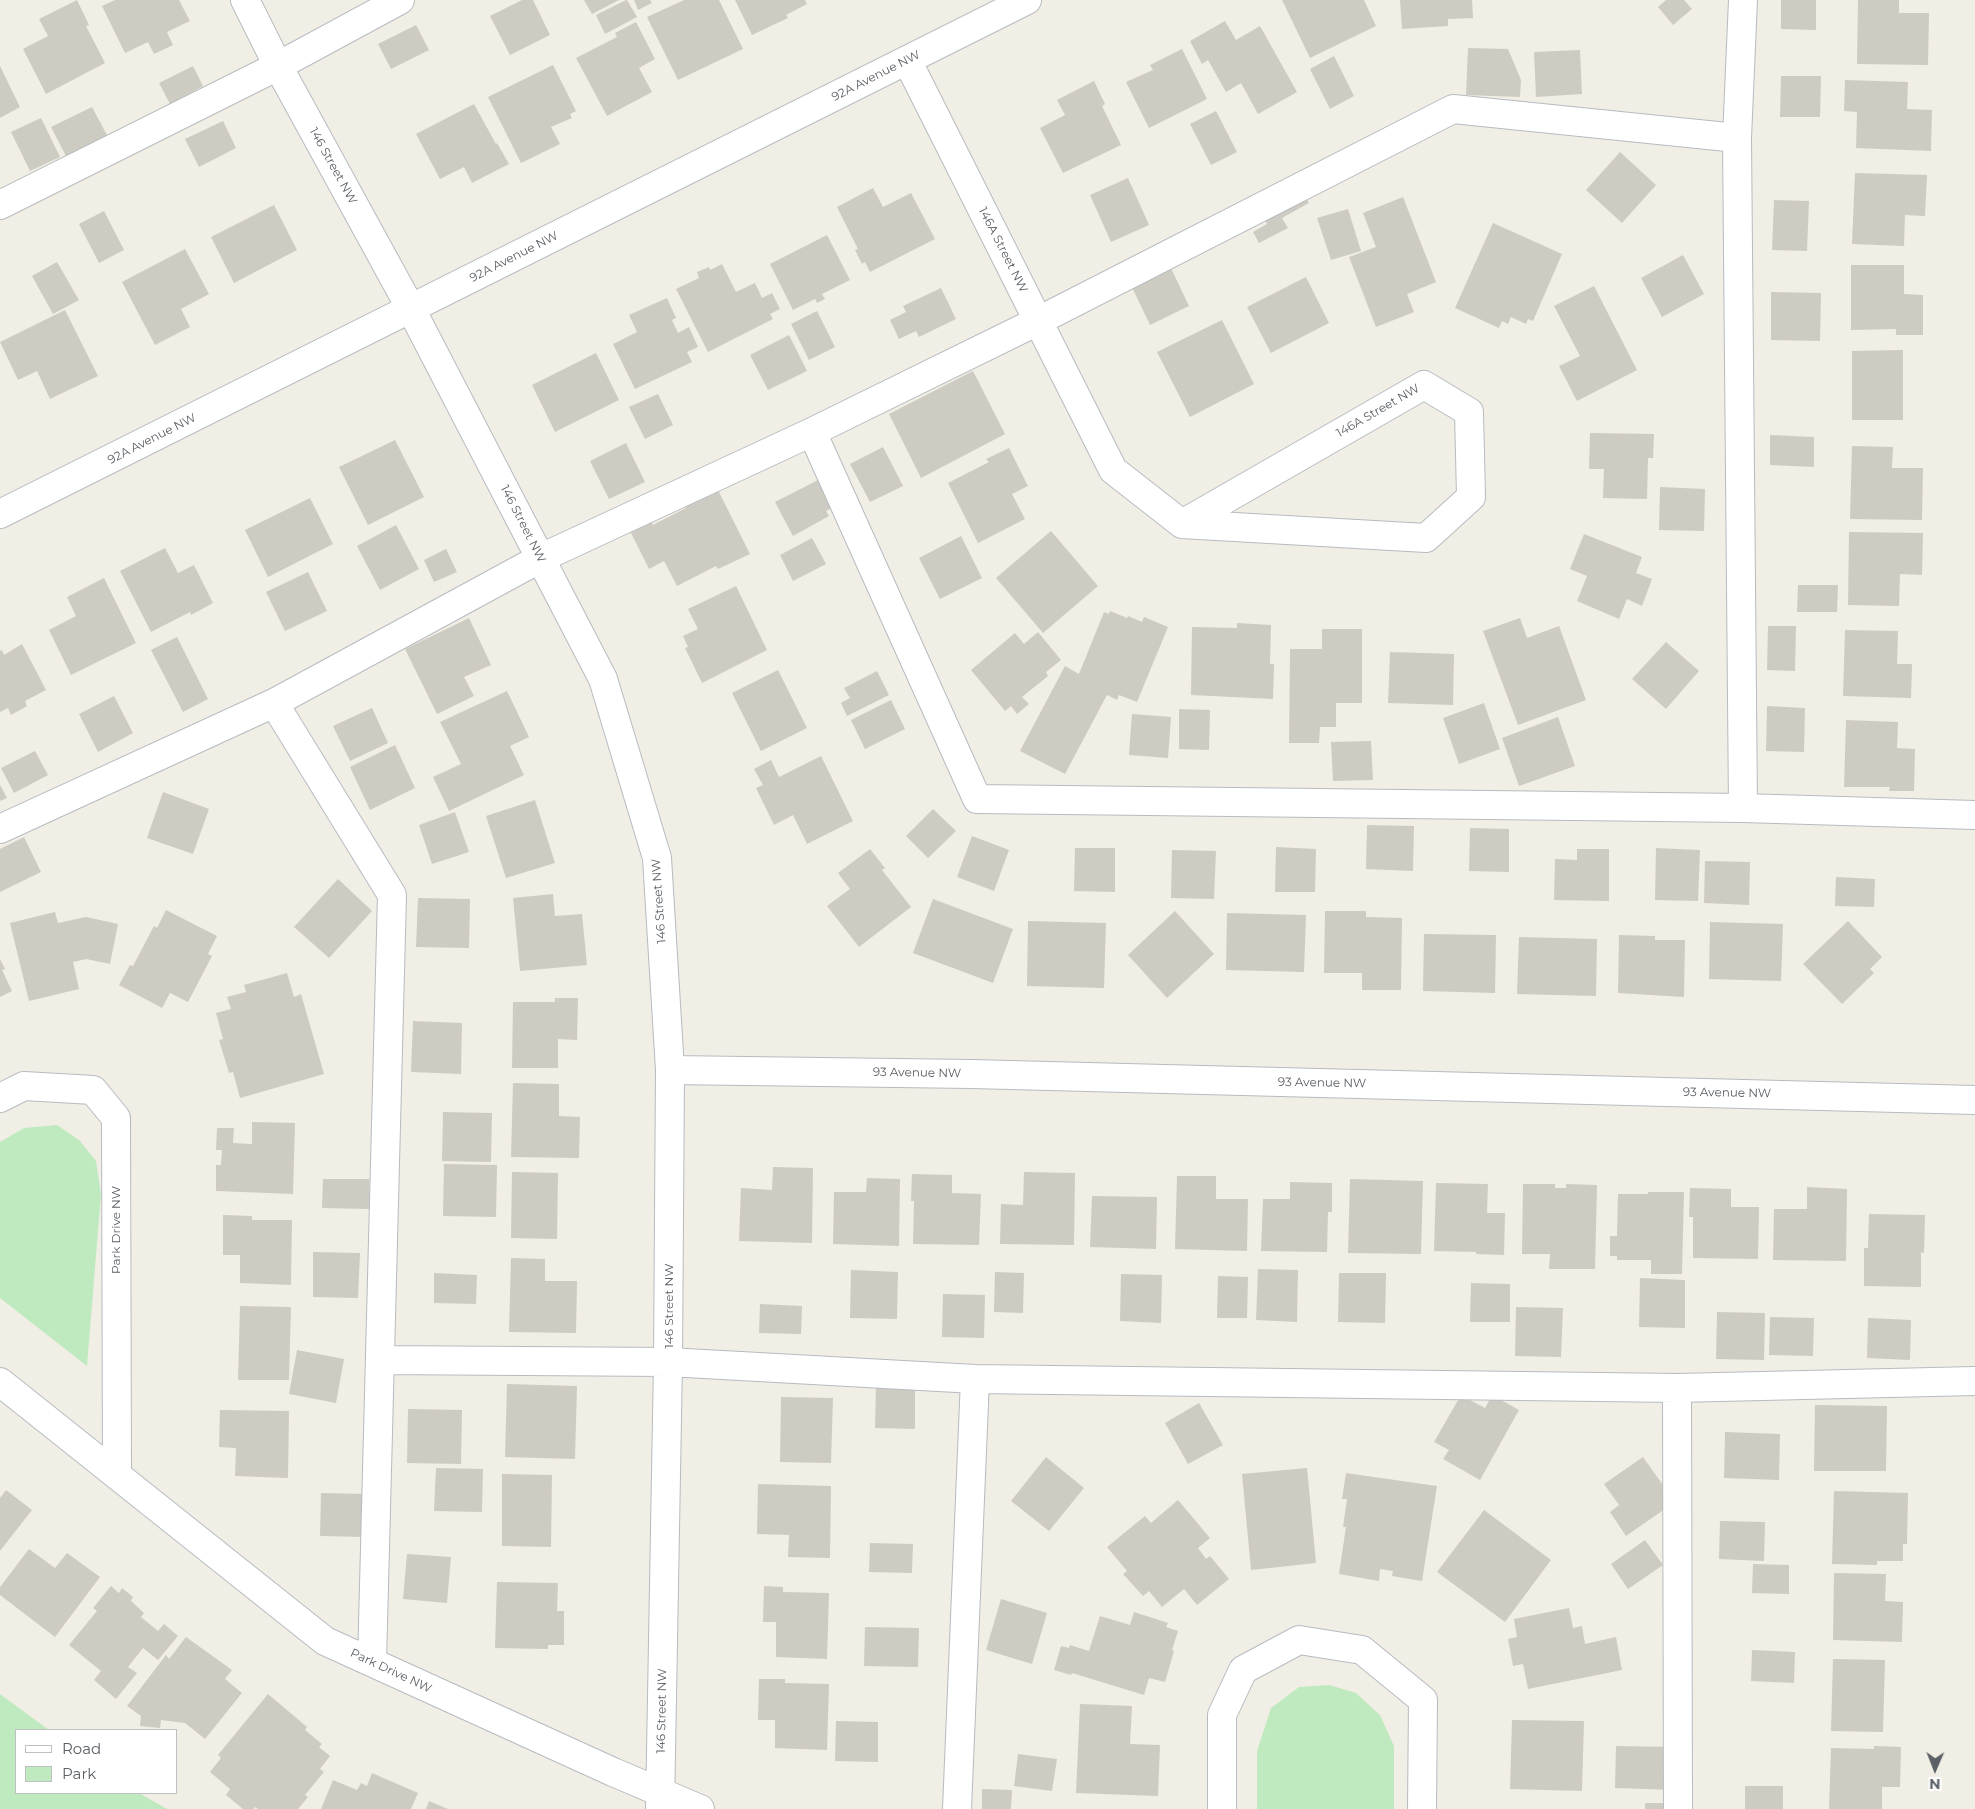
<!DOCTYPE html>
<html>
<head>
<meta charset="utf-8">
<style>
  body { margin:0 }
  #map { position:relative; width:1975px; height:1809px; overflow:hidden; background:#f1eee5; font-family:Montserrat,sans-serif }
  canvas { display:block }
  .legend { position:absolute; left:15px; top:1729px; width:162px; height:65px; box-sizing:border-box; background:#fff; border:1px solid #bec0c2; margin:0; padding:6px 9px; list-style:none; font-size:15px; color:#5c6167 }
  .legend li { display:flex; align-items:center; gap:10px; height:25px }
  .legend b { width:25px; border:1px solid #bec0c2 }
  .north { position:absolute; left:1910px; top:1744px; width:50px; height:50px; -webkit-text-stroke:4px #fff; paint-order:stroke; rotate:181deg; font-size:14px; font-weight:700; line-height:20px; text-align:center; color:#5c6167 }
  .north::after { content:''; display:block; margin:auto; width:18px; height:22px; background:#5c6167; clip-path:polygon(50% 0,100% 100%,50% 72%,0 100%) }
</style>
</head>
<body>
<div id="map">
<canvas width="1975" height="1809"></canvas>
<ul class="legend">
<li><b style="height:6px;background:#fff"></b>Road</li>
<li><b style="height:14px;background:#bfeabf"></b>Park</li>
</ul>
<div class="north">N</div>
</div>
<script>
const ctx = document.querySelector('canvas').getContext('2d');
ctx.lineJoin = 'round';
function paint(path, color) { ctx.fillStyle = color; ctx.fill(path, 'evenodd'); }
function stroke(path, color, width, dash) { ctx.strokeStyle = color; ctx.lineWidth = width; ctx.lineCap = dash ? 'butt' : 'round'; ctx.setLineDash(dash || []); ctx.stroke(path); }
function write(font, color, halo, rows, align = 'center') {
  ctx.font = font + ' Montserrat,sans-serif'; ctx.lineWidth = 5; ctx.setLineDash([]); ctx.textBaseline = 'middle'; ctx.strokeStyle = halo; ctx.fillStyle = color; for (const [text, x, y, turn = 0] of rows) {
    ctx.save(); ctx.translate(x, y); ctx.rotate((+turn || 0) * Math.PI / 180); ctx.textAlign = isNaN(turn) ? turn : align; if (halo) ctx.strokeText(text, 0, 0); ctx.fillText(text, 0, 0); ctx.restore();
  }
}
const green = new Path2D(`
  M57 1125 79 1140 96 1161 101 1194 87 1366 0 1298V1142L24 1128Z
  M1329 1685 1356 1693 1380 1715 1394 1746V1809H1257V1751L1271 1708 1299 1687Z
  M0 1694 49 1730H16V1793H139L167 1809H0Z`);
const building = new Path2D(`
  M77 0 89 25 86 26 105 63 46 94 23 49 48 36 39 19Z
  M115 0H179L190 21 167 32 173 45 154 54 148 42 125 53 102 6Z
  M522 0H533L550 35 510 55 490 16Z
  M584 0H619L592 14Z
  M626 0H627L637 17 605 34 596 15Z
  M634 0H650L652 3 638 10Z
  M684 0H719L743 49 678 80 647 17Z
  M735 0H805L807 4 786 15 788 18 752 35Z
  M1282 0H1364L1376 26 1310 58Z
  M1400 0H1472L1473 18 1448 19V26L1402 29Z
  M1666 0H1684L1692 9 1673 25 1658 7Z
  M1781 0H1816V30L1781 29Z
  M1858 0H1899V13H1929L1928 65 1857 64Z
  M1225 21 1236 40 1260 26 1297 92 1258 114 1241 83 1226 92 1208 60 1202 64 1190 41Z
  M636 22 655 59 639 68 652 92 607 116 576 58 617 37 615 33Z
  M416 25 429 50 391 69 378 44Z
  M1468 48 1508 49 1521 80 1520 97 1466 95Z
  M1182 49 1207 99 1149 128 1126 82 1153 70 1150 65Z
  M1580 50 1582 94 1536 97 1534 52Z
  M1334 56 1354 96 1330 109 1310 69Z
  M553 65 576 111 570 114 572 118 551 127 560 144 521 163 488 97Z
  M0 66 20 107 0 118Z
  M193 66 203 86 170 104 159 83Z
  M1781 76H1821L1820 117H1780Z
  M1845 80 1908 82 1907 109 1932 110 1931 151 1856 148 1857 112 1844 111Z
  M1094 81 1105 104 1102 106 1121 145 1063 173 1040 128 1065 115 1057 100Z
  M474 104 496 144 497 143 509 164 472 183 464 167 440 179 416 134Z
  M92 107 108 137 67 158 51 127Z
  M1216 111 1237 152 1211 165 1190 124Z
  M41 118 60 157 30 171 11 132Z
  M223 121 236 148 199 167 185 139Z
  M1620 152 1656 185 1622 223 1586 190Z
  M1855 173 1927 175 1925 216 1905 215 1904 246 1852 244Z
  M1128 178 1149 225 1111 242 1090 195Z
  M873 188 883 207 911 193 935 239 870 272 865 262 862 264 855 250 858 249 837 207Z
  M1302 192 1309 203 1282 218 1288 228 1259 243 1253 232 1267 224 1263 216Z
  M1403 197 1436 282 1407 294 1414 312 1376 327 1349 257 1376 247 1363 213Z
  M1774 200 1809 201 1807 251 1772 250Z
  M274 205 297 250 234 283 211 237Z
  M1348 209 1361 251 1331 260 1317 218Z
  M104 211 124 250 99 263 79 224Z
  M1493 223 1562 254 1533 321 1528 319 1526 324 1511 317 1508 324 1502 321 1499 328 1455 308Z
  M827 235 850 280 822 294 825 299 817 303 815 299 793 310 770 264Z
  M185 249 209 294 181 309 190 327 155 345 122 282Z
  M1683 255 1704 294 1662 317 1641 278Z
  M57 262 79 300 53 314 32 276Z
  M1168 262 1189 306 1150 325 1129 281Z
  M722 264 736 292 755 283 762 298 772 293 780 309 770 314 773 319 708 352 676 289 699 278 697 272 709 267 710 270Z
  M1851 265H1904V294L1923 295V335H1896V329L1851 330Z
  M1306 277 1329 323 1271 353 1247 307Z
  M1594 286 1637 370 1577 401 1559 366 1580 356 1554 306Z
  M941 288 956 319 919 337 916 331 899 339 890 320 906 312 903 306Z
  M1771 292 1821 293 1820 341 1771 340Z
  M667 298 676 318 672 320 678 333 689 327 698 347 687 352 692 362 635 389 613 344 637 332 629 315Z
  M65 310 98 376 50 399 37 371 18 380 0 342Z
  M817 311 835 347 809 360 791 324Z
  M1222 320 1254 384 1190 417 1157 352Z
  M789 335 807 371 768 390 750 355Z
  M1903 350V420H1852V351Z
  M596 353 619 400 555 432 532 385Z
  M973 371 1005 434 921 478 889 414Z
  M658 394 673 425 645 439 629 407Z
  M1590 433 1654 434 1653 458H1648L1647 499 1603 498 1604 469H1589Z
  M1770 435 1814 437V467L1770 465Z
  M395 440 424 497 368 525 339 467Z
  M626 443 645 482 609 499 590 461Z
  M1852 446 1893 447 1892 468H1923L1922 520 1850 519Z
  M883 447 903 486 870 502 850 464Z
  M1009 448 1028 486 1012 494 1025 519 978 543 948 483 989 462 986 459Z
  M818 480 832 508 826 511 829 516 793 536 775 502Z
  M1660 487 1705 489 1704 531 1659 530Z
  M717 488 750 554 718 569 716 566 677 586 664 561 649 569 630 531 651 520 653 525 686 508 684 504Z
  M310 498 333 544 268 577 245 530Z
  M396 525 419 569 380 590 357 546Z
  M1051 531 1098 586 1043 633 996 578Z
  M1849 532 1923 533 1922 575 1900 574 1899 606 1848 605Z
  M1584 534 1642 557 1636 573 1652 579 1642 606 1627 599 1619 619 1577 601 1587 576 1570 569Z
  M961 536 982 578 940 599 919 558Z
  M812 538 826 564 793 581 780 555Z
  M165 548 178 573 194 565 213 603 191 615 190 612 151 632 120 571Z
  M446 549 457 572 434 582 424 560Z
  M308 572 327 611 285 631 266 592Z
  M104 578 136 643 71 675 49 630 76 616 67 597Z
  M1798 585H1838L1837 612H1797Z
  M736 586 767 650 702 683 685 648 688 647 683 636 698 629 688 609Z
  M1110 611 1127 618 1128 616 1142 622 1144 617 1168 627 1137 702 1119 695 1117 700 1107 695 1065 774 1020 751 1065 666 1079 674 1104 612 1109 614Z
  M469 618 491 665 464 677 474 696 437 714 405 649Z
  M1520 618 1527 638 1559 626 1586 700 1518 725 1483 631Z
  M1237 623 1271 625 1270 664H1274L1273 699 1191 695 1192 627 1237 628Z
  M1768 626H1796L1795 671 1767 670Z
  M1322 629H1362V703H1336V727H1320L1319 743H1289L1290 649H1322Z
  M1845 630 1898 631 1897 664H1912L1911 698 1843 696Z
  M1038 632 1061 660 1046 672 1048 676 1022 697 1029 704 1017 714 1011 706 1005 711 971 670 1015 633 1024 644Z
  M177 637 208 699 183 712 151 650Z
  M1666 642 1699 671 1666 709 1632 679Z
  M22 644 46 690 25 701 27 706 11 715 8 708 0 712V651L2 650 4 655Z
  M1390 652 1454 654 1453 705 1388 703Z
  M778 670 807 728 761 751 732 693Z
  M877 671 889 695 847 716 841 703 850 698 844 688Z
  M507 691 529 737 510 746 524 775 449 811 433 777 461 764 440 722Z
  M114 696 133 733 98 752 79 714Z
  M891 700 905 729 865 749 851 720Z
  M1484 703 1500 749 1459 764 1443 718Z
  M1767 706 1805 708 1804 752 1766 751Z
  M372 708 388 743 350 761 333 726Z
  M1179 709 1210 710 1209 750 1179 749Z
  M1132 714 1171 717 1168 758 1129 755Z
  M1558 717 1575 766 1519 786 1502 738Z
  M1846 720 1898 722 1897 748 1915 749 1914 791H1889L1890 787H1844Z
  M1371 741 1373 780 1333 781 1331 742Z
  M395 745 415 788 370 810 350 767Z
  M35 751 48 775 14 793 1 768Z
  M821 756 853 821 807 844 793 815 774 825 756 788 763 785 754 769 771 760 779 777Z
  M0 785 7 798 0 801Z
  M163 792 209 809 193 854 147 838Z
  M535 800 555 863 506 878 486 816Z
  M933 809 956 831 928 858 906 836Z
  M455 812 469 852 432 864 419 825Z
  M1367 825 1414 826 1413 871 1366 869Z
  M1470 828 1509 829V872L1469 871Z
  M972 836 1009 850 994 891 957 877Z
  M24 837 41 872 0 892V849Z
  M1276 847 1316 849 1315 892H1275Z
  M1075 848H1115V892L1074 891Z
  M1656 848 1700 850 1698 901 1655 900Z
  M870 849 885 868 882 870 911 907 859 947 827 906 850 889 838 873Z
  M1577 849H1609V901L1554 900 1555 859 1577 860Z
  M1172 850 1216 851 1214 899 1171 898Z
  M1705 861 1750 862 1749 905 1704 903Z
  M1836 877 1875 879 1874 907 1835 906Z
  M338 879 372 911 329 958 294 927Z
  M553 894 555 916 582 914 587 965 520 971 513 898Z
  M418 898 470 899 469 948 416 947Z
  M933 899 1013 929 993 983 913 953Z
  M166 910 217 936 208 954 212 956 188 1002 170 993 162 1008 119 985 130 965 133 966 154 926 157 928Z
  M1175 911 1214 954 1167 998 1128 955Z
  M1325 911H1366V917L1402 918 1401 990H1362V973H1324Z
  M55 912 58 923 86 917 118 924 110 964 86 959 73 962 79 989 29 1001 10 923Z
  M1227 913 1306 915 1304 972 1226 970Z
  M1028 921 1106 923 1104 988 1027 986Z
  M1848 921 1882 957 1870 969 1874 973 1842 1004 1803 964Z
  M1710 922 1783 924 1781 981 1709 979Z
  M1424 934 1496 935 1495 993 1423 991Z
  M1619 935 1655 936V940H1685L1684 997 1618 993Z
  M1519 937 1597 939 1596 996 1517 994Z
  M0 959 5 969 2 970 12 991 0 997Z
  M287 973 294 997 301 994 324 1074 240 1098 233 1072 229 1073 219 1040 223 1039 216 1013 231 1009 227 997 246 992 244 985Z
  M555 998H578L577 1040 558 1039V1068H512L513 1002H555Z
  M413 1021 462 1023 461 1074 411 1072Z
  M513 1083 559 1084V1116L580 1117 579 1158 511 1157Z
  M443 1112 492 1113 491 1162 442 1161Z
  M252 1122 295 1123 293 1194 216 1191V1165H221L222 1150H216L217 1128H234L233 1143 252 1144Z
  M444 1164 497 1165 496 1217 443 1216Z
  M773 1167 813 1168 812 1243 739 1241 741 1188 772 1190Z
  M512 1172 558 1173 557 1239 511 1238Z
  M1024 1172 1075 1173 1074 1245 1000 1244 1001 1204 1023 1205Z
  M912 1174 952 1175V1193L981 1194 979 1245 913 1244 914 1201H911Z
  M1177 1176H1216V1199H1248L1247 1251 1175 1249Z
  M867 1178 900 1179 899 1246 833 1244 834 1192H866Z
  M323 1179H369V1209L322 1208Z
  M1350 1179 1423 1181 1421 1254 1348 1253Z
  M1290 1182 1332 1183V1212H1328L1327 1252 1261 1251 1263 1199H1290Z
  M1436 1183 1488 1184 1487 1213H1505L1504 1255 1476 1254V1252L1434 1251Z
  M1523 1184H1555V1188H1566V1184L1597 1185 1595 1269H1549L1550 1254H1522Z
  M1807 1187 1847 1189 1846 1261 1773 1260 1774 1209H1807Z
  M1690 1188 1731 1189V1207H1759L1758 1259 1693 1258V1217H1689Z
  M1648 1192H1684L1682 1274H1651V1260H1617V1256H1610V1236H1617L1618 1194H1648Z
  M1092 1196 1157 1197 1156 1249 1090 1247Z
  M1869 1214 1925 1215 1924 1253 1921 1252V1287L1864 1286V1248H1868Z
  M223 1215 252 1216V1220H292L291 1285 240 1283V1255H223Z
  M313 1252 360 1253 358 1298 313 1297Z
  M511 1258 545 1259V1281H577L576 1333 509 1332Z
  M1258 1269 1298 1270 1297 1322 1256 1320Z
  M851 1270 898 1272 897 1319 850 1318Z
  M995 1272 1024 1273 1023 1313 994 1312Z
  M434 1273 477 1275 476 1304 434 1303Z
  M1339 1273H1386L1385 1323 1338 1322Z
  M1121 1274 1162 1275 1161 1323 1120 1321Z
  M1218 1276 1248 1277 1247 1318H1217Z
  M1640 1278 1685 1280V1328L1639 1327Z
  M1471 1283 1510 1284V1322H1470Z
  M943 1294 985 1295 984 1338 942 1337Z
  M760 1304 802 1306 801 1334 759 1333Z
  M240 1306 291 1307 289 1380H238Z
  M1516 1307 1563 1308 1561 1357 1515 1356Z
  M1717 1312 1765 1313 1764 1360 1716 1359Z
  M1770 1317 1814 1318 1813 1356 1769 1355Z
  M1868 1318 1911 1320 1910 1360 1867 1358Z
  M297 1350 344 1359 336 1403 289 1394Z
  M507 1384 577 1386 575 1459 505 1457Z
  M876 1386 915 1388V1429L875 1428Z
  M1461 1395 1485 1408 1492 1395 1519 1410 1480 1480 1443 1459 1449 1450 1434 1442Z
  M781 1397 833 1398 831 1463 780 1462Z
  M1199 1403 1223 1445 1188 1464 1165 1423Z
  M1815 1405 1887 1406 1886 1471H1814Z
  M408 1409 462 1410 461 1464 407 1463Z
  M220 1410 289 1411 288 1478 235 1476 236 1448 219 1447Z
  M1725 1432 1780 1434 1779 1480 1724 1478Z
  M1046 1457 1084 1488 1049 1531 1011 1501Z
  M1643 1457 1675 1502 1626 1536 1610 1512 1619 1505 1604 1484Z
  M436 1468 483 1469 482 1512 434 1511Z
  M1307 1468 1316 1563 1251 1570 1242 1474Z
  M1346 1473 1437 1486 1422 1581 1392 1576 1393 1571 1380 1569 1379 1581 1339 1574 1346 1527H1343L1347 1499H1342Z
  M502 1474 552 1475 551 1547 502 1546Z
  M758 1484 831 1486 830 1558 788 1557 789 1535 757 1534Z
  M6 1490 32 1510 0 1551V1498Z
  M1834 1491 1908 1493 1907 1544H1903V1561H1877V1565L1832 1564Z
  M321 1493 366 1494 364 1537 320 1536Z
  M1178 1500 1210 1538 1198 1548 1206 1559 1210 1556 1229 1579 1197 1605 1184 1589 1162 1607 1149 1591 1143 1596 1123 1574 1127 1571 1107 1547 1145 1516 1151 1523Z
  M1484 1510 1551 1560 1505 1622 1437 1572Z
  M1720 1521 1765 1522 1764 1561 1719 1559Z
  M1645 1540 1663 1565 1628 1589 1611 1564Z
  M870 1543 913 1544 912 1573 869 1572Z
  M29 1549 55 1568 67 1553 100 1577 55 1637 0 1595V1587Z
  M407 1554 451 1557 447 1603 403 1599Z
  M1753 1564 1789 1565V1594L1752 1593Z
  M1834 1573 1886 1574 1885 1601 1903 1602 1902 1642 1833 1640Z
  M497 1582 558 1583 557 1611H564V1645H548V1649L495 1648Z
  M111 1586 119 1593 122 1588 133 1597 131 1601 144 1613 141 1617 158 1631 164 1624 178 1636 158 1660 143 1648 128 1667 137 1673 116 1699 94 1680 101 1671 69 1645 97 1611 93 1608Z
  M764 1586 783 1587V1592L829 1593 827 1659 776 1657V1622H763Z
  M1001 1599 1047 1613 1032 1664 986 1650Z
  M1569 1608 1573 1628 1582 1626 1585 1644 1616 1637 1622 1670 1528 1689 1523 1664 1513 1666 1508 1639 1517 1637 1514 1619Z
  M1134 1612 1168 1623 1166 1627 1178 1631 1172 1650 1174 1651 1165 1682 1149 1678 1144 1695 1072 1673 1071 1675 1054 1670 1061 1646 1069 1648 1070 1645 1089 1651 1100 1616 1130 1625Z
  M865 1627 919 1628 918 1667 864 1666Z
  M186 1637 232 1670 225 1679 242 1693 205 1739 185 1723 161 1720 160 1728 140 1726 141 1716 127 1706 166 1655 169 1659Z
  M1752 1650 1795 1652 1794 1683 1751 1681Z
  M1833 1659 1885 1660 1883 1732 1831 1731Z
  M759 1679H785V1683L829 1684 827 1750 775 1748V1720H758Z
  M268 1694 307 1727 305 1730 322 1744 319 1747 330 1756 320 1769 324 1772 305 1795 308 1797 298 1809H258L255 1807 253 1809H243L226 1795 230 1789 210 1772 221 1758 218 1755Z
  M1080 1704 1132 1706 1130 1744 1160 1745 1158 1796 1076 1793Z
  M1512 1720 1584 1721 1582 1791 1510 1789Z
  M836 1721 878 1722V1762L835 1761Z
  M1616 1746 1675 1747 1674 1790 1615 1788Z
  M1874 1746 1901 1747 1900 1787H1882V1809H1829L1831 1748 1874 1749Z
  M1018 1754 1057 1759 1052 1791 1014 1786Z
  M372 1773 418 1793 411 1809H321L333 1780 357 1790 361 1783 367 1786Z
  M1745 1786H1783V1809H1745Z
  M982 1789 1012 1790 1011 1809H982Z
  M429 1801 448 1809H426Z
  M1645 1803H1670V1809H1645Z`);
const minor = new Path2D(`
  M245 0 278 66 411 309 603 679 657 858 670 1070 668 1362 660 1809
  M1743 0 1737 138 1743 808
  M907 60 1113 470 1182 524 1424 385 1469 412 1471 497 1426 538 1182 524
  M0 205 278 66 400 0
  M812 432 977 799 1743 808 1975 815
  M0 514 1027 0
  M274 703 541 558 812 432 1038 321 1453 109 1737 138
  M0 829 274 703 392 895 372 1662
  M670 1070 972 1074 1975 1100
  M0 1098 24 1086 93 1090 116 1118 117 1475
  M380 1360 668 1362 975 1379 1677 1388 1975 1381
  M0 1382 325 1641 613 1772 700 1809
  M1677 1388 1678 1809
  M957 1809 975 1379
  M1222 1809V1715L1243 1670 1299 1640 1362 1650 1423 1700 1422 1809`);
const streetNames = [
  ["92A Avenue NW",876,76,-27],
  ["146 Street NW",333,166,61],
  ["146A Street NW",1003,250,63],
  ["92A Avenue NW",514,257,-27],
  ["146A Street NW",1378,411,-30],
  ["92A Avenue NW",152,439,-27],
  ["146 Street NW",523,524,63],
  ["146 Street NW",659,901,-94],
  ["93 Avenue NW",917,1073,1],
  ["93 Avenue NW",1322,1083,1],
  ["93 Avenue NW",1727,1093,1],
  ["Park Drive NW",116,1230,-90],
  ["146 Street NW",669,1306,-90],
  ["Park Drive NW",391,1671,25],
  ["146 Street NW",662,1711,-89]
];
paint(green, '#bfeabf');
paint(building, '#cecbc3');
stroke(minor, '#b7bbc0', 30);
stroke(minor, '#fff', 28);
write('12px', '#5c6167', '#fff', streetNames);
</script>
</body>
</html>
